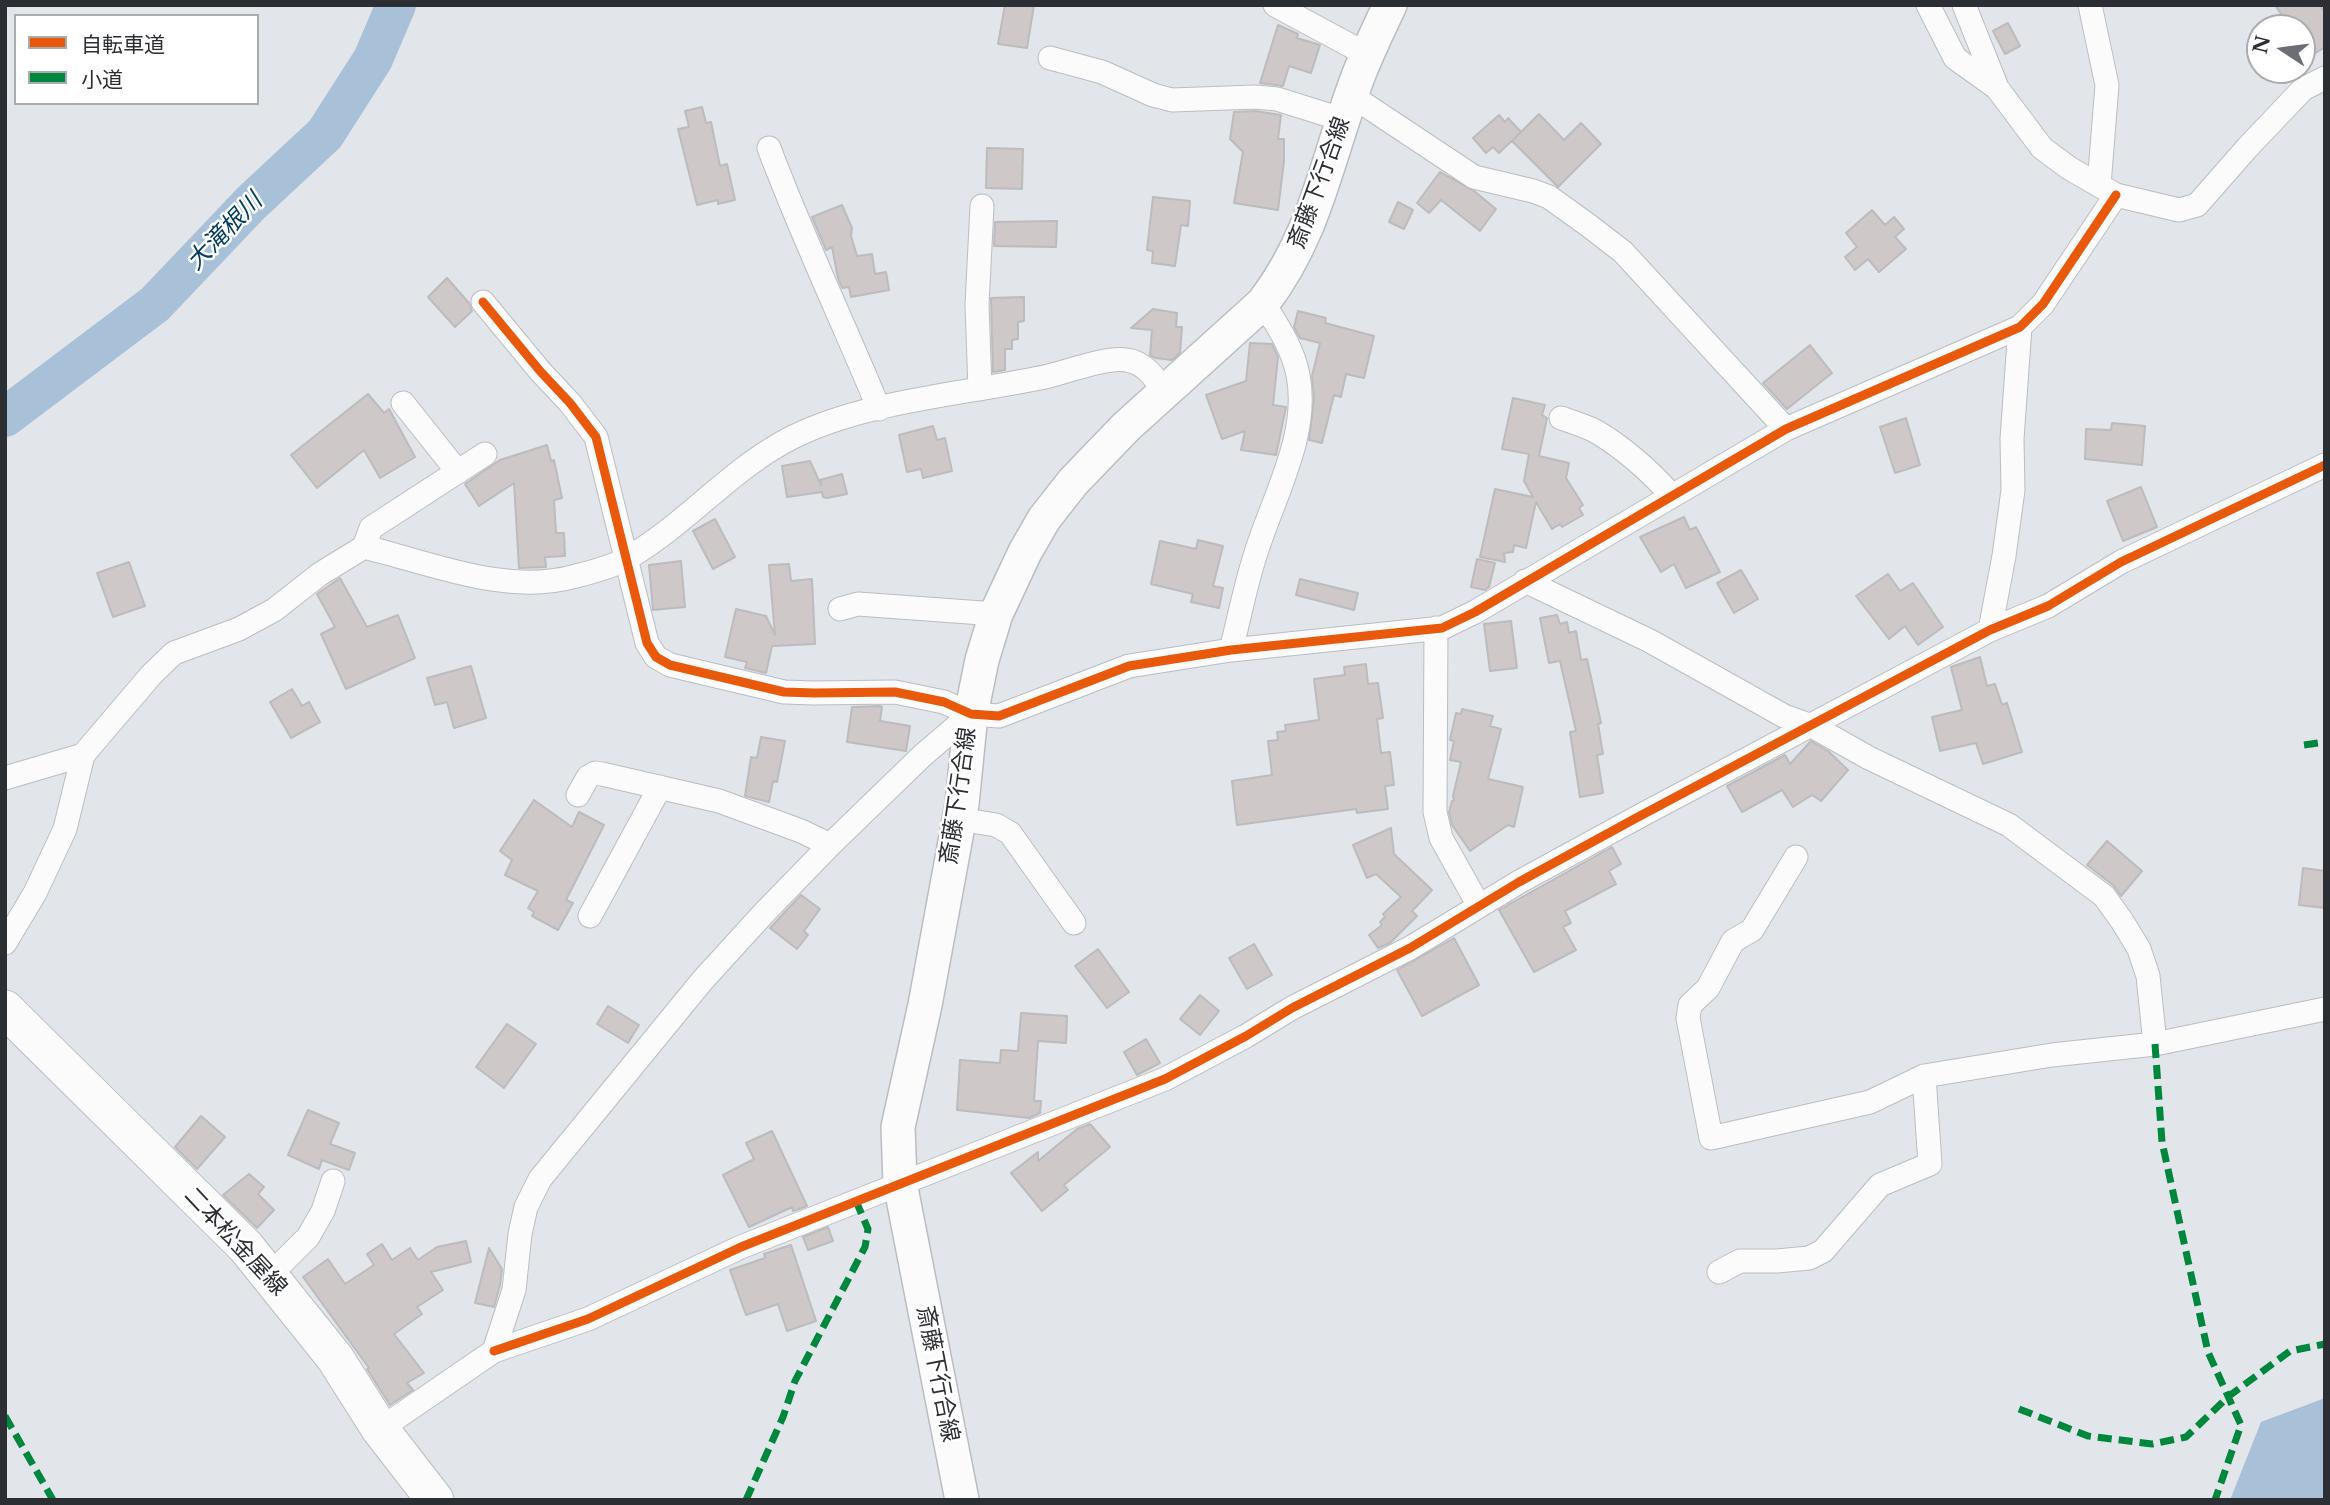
<!DOCTYPE html>
<html>
<head>
<meta charset="utf-8">
<style>
  body { margin:0 }
  #map { position:relative; width:2330px; height:1505px; overflow:hidden; background:#e2e5ea; font-family:"Libre Baskerville","Noto Sans JP",serif }
  canvas { display:block }
  .frame { position:absolute; inset:0; border:7px solid #2b2e32; pointer-events:none }
  .legend { position:absolute; left:14px; top:14px; width:245px; height:91px; box-sizing:border-box; background:#fff; border:2px solid #aaabad; margin:0; padding:9px 12px; list-style:none; font-size:21px; color:#2b2e32 }
  .legend li { display:flex; align-items:center; gap:14px; height:35px }
  .legend b { width:35px; border:2px solid #aaabad }
  .north { position:absolute; left:2246px; top:14px; width:70px; height:70px; box-sizing:border-box; background:#fff; border:2px solid #aaabad; border-radius:50%; rotate:283deg; font-size:19px; font-weight:700; line-height:28px; text-align:center; color:#2b2e32 }
  .north::after { content:''; display:block; margin:auto; width:24px; height:32px; background:#6b6e72; clip-path:polygon(50% 0,100% 100%,50% 72%,0 100%) }
</style>
</head>
<body>
<div id="map">
<canvas width="2330" height="1505"></canvas>
<div class="frame"></div>
<ul class="legend">
<li><b style="height:9px;background:#e8590c"></b>自転車道</li>
<li><b style="height:9px;background:#00873e"></b>小道</li>
</ul>
<div class="north">N</div>
</div>
<script>
const ctx = document.querySelector('canvas').getContext('2d');
ctx.lineJoin = 'round';
function paint(path, color) { ctx.fillStyle = color; ctx.fill(path, 'evenodd'); }
function stroke(path, color, width, dash) { ctx.strokeStyle = color; ctx.lineWidth = width; ctx.lineCap = dash ? 'butt' : 'round'; ctx.setLineDash(dash || []); ctx.stroke(path); }
function write(font, color, halo, rows, align = 'center') {
  ctx.font = font + ' "Libre Baskerville","Noto Sans JP",serif'; ctx.lineWidth = 5; ctx.setLineDash([]); ctx.textBaseline = 'middle'; ctx.strokeStyle = halo; ctx.fillStyle = color; for (const [text, x, y, turn = 0] of rows) {
    ctx.save(); ctx.translate(x, y); ctx.rotate((+turn || 0) * Math.PI / 180); ctx.textAlign = isNaN(turn) ? turn : align; if (halo) ctx.strokeText(text, 0, 0); ctx.fillText(text, 0, 0); ctx.restore();
  }
}
const water = new Path2D(`
  M2325 1398V1500H2230L2261 1422Z`);
const river = new Path2D(`
  M5 417 155 304 251 203 325 134 373 59 396 5`);
const building = new Path2D(`
  M1005 5H1034L1027 48 998 44Z
  M2275 5H2320L2325 13V47L2309 57 2302 47V28H2290Z
  M2008 23 2020 46 2005 54 1993 31Z
  M1278 25 1298 34 1297 38 1320 45 1311 73 1289 66 1283 86 1260 83Z
  M702 107 706 123 711 122 720 166 727 164 735 200 718 204V200L697 205 678 129 689 127 685 111Z
  M1255 111 1281 115 1278 139H1284V161L1278 210 1234 203 1243 152 1230 139 1234 112Z
  M1539 114 1564 140 1581 123 1601 144 1558 187 1512 141Z
  M1499 115 1505 122 1508 118 1521 132 1499 153 1493 147 1486 153 1473 138Z
  M987 148 1023 149 1022 189 986 188Z
  M1440 172 1474 191 1496 209 1480 231 1441 200 1429 213 1417 203Z
  M1153 197 1190 201 1188 226 1181 225 1175 266 1152 263 1153 251 1147 250Z
  M1398 202 1413 210 1404 229 1389 222Z
  M842 205 852 228 851 236 857 256 872 254 875 274 886 272 889 290 851 297 849 287 842 288 838 278 832 247 826 250 812 217Z
  M1872 210 1885 225 1894 217 1904 229 1895 237 1906 249 1879 272 1868 259 1855 270 1845 257 1857 247 1846 233Z
  M1057 221 1056 247 994 246 995 222Z
  M447 278 469 303 472 311 455 327 428 297Z
  M1024 297V321L1018 322V339L1012 340V349H1005V370L993 372 991 298Z
  M1153 309 1177 313 1176 327H1182L1180 353 1172 360 1155 358 1150 355 1152 330 1131 328Z
  M1298 311 1326 318 1325 323 1374 336 1364 378 1346 374 1341 397 1334 395 1322 443 1309 440 1314 399 1312 376 1320 343 1300 338 1294 327Z
  M1250 343 1272 344 1278 357 1273 405 1286 407 1276 455 1241 450 1245 431 1222 439 1206 395 1246 381Z
  M1810 345 1832 373 1787 409 1763 383Z
  M368 394 384 413 389 409 415 457 380 478 364 450 317 488 291 455Z
  M1513 398 1545 405 1542 415 1547 418 1539 456 1569 463 1566 478 1583 505 1579 508 1583 515 1562 527 1560 524 1552 529 1536 502 1526 548 1514 545 1513 552 1504 553 1505 562 1480 557 1495 489 1533 497 1524 481 1529 454 1502 449Z
  M1906 418 1920 465 1895 473 1880 427Z
  M2112 423 2145 426 2142 465 2085 459 2086 429 2111 430Z
  M933 426 937 440 945 438 952 471 923 478 921 469 907 472 899 435Z
  M547 445 551 461 554 460 562 498 554 500 556 533H564L565 556 545 557 546 567 519 568 514 483 479 506 465 484 500 460Z
  M810 461 821 485 820 480 842 474 847 494 827 498 823 497 822 492 787 497 782 466Z
  M2141 487 2157 527 2123 541 2107 501Z
  M1684 517 1690 530 1696 527 1720 572 1686 588 1674 564 1661 572 1640 537Z
  M715 519 735 557 713 569 693 531Z
  M1198 540 1223 546 1213 586 1223 588 1219 608 1191 602 1193 594 1151 584 1160 541 1196 549Z
  M1477 559 1495 563 1489 587 1485 590 1471 587Z
  M681 561 685 607 653 610 649 565Z
  M129 562 145 606 113 617 97 573Z
  M789 564 791 581 812 579 815 644 772 646 766 673 745 668 747 662 725 657 736 609 766 616 775 635 769 565Z
  M1741 570 1758 599 1734 613 1717 583Z
  M1888 574 1900 591 1913 583 1943 627 1918 645 1905 626 1889 639 1856 596Z
  M340 578 367 627 398 615 415 658 346 689 321 634 335 627 317 594Z
  M1300 579 1358 593 1354 610 1296 595Z
  M1557 615 1560 624 1567 622 1569 633 1576 631 1581 660 1587 659 1601 723 1598 724 1603 754 1597 755 1603 793 1580 797 1570 732 1576 731 1560 661 1549 663 1540 618Z
  M1511 621 1517 668 1490 671 1484 624Z
  M1980 657 1987 686 1995 684 2002 705 2007 703 2022 752 1983 764 1976 743 1940 751 1932 717 1962 710 1951 667Z
  M1366 664 1368 684 1378 683 1383 718 1377 719 1381 753 1390 752 1394 785 1385 786 1388 809 1357 813 1356 809 1237 825 1232 781 1272 775 1268 741 1278 740 1277 732 1286 731 1285 725 1319 720 1314 679 1345 675 1344 667Z
  M471 666 486 718 454 728 447 702 435 705 427 678Z
  M292 689 302 706 309 702 320 722 291 738 270 702Z
  M880 706 882 707 880 721 910 726 906 751 847 742 852 707Z
  M1462 709 1493 716 1490 726 1501 729 1488 779 1523 787 1514 827 1508 825 1470 851 1452 825 1449 812 1452 801 1454 800 1453 796 1461 762 1450 760 1454 741 1450 740 1456 713 1461 714Z
  M761 737 785 741 777 782 773 781 769 802 745 796 751 757 757 758Z
  M1811 741 1828 751 1848 770 1821 801 1812 795 1793 807 1782 790 1742 812 1727 786 1785 755 1790 764Z
  M534 800 572 827 579 812 604 825 566 900 573 903 558 930 532 916 534 912 528 908 538 891 505 875 512 860 500 851Z
  M1391 828 1394 854 1432 890 1412 911 1417 916 1390 943 1378 948 1369 935 1382 925 1380 922 1385 917 1383 914 1401 897 1376 874 1367 878 1353 845Z
  M2107 841 2142 871 2121 896 2113 885 2087 865Z
  M1612 847 1621 864 1609 871 1616 884 1565 911 1571 923 1563 927 1576 950 1534 972 1499 910Z
  M2303 868 2325 871V908L2299 905Z
  M801 895 820 909 804 931 808 935 797 949 770 928Z
  M1454 938 1479 985 1422 1016 1397 970Z
  M1254 944 1272 975 1247 989 1229 958Z
  M1098 949 1129 992 1107 1008 1075 966Z
  M1200 995 1219 1011 1200 1035 1180 1019Z
  M608 1006 639 1025 628 1043 597 1024Z
  M1021 1013 1067 1016 1066 1043 1038 1041 1034 1101H1041L1040 1113 1029 1118 957 1110 960 1060 1000 1063 1001 1050 1018 1051Z
  M507 1024 536 1044 504 1088 476 1067Z
  M1146 1039 1160 1063 1137 1075 1124 1052Z
  M308 1110 339 1123 330 1144 355 1153 349 1170 322 1160 319 1169 288 1155Z
  M201 1116 225 1137 197 1169 175 1147Z
  M1090 1124 1110 1147 1064 1185 1068 1190 1042 1211 1011 1173 1038 1152V1161L1077 1129Z
  M772 1131 807 1206 793 1211 792 1207 749 1227 723 1175 754 1159 746 1143Z
  M249 1174 264 1187 258 1194 274 1210 257 1228 223 1195Z
  M828 1227 833 1241 808 1250 803 1237Z
  M466 1241 471 1262 431 1272 443 1290 417 1307 422 1314 394 1334 424 1373 407 1383 413 1390 390 1405 367 1369 369 1368 303 1277 328 1259 345 1284 374 1265 367 1254 382 1244 392 1260 410 1248 418 1260 437 1247Z
  M791 1245 816 1321 787 1331 778 1304 746 1315 730 1270 765 1258 764 1254Z
  M489 1248 502 1269 500 1285 494 1307 475 1303Z`);
const minor = new Path2D(`
  M1275 5 1368 55
  M1928 5 1955 58 1997 88 2042 148 2069 168 2116 195 2179 210 2197 205 2247 148 2303 89 2325 78
  M1964 5 1996 85
  M2090 5 2107 85 2099 185
  M1050 58 1102 72 1153 95 1172 100 1255 97 1277 99 1344 120
  M1352 96 1474 177 1533 191 1549 197 1588 225 1623 252 1786 429
  M769 148C802 236 843 322 879 409
  M483 302 540 371 570 403 596 437 647 643 656 657 670 665 784 692 814 693 895 692 944 702 971 714 999 716 1129 666 1231 650 1442 628 1475 612 1786 429 2020 327 2043 304 2116 195
  M980 389 977 305 982 206
  M403 403 458 472
  M1561 418C1573 422 1586 426 1597 432 1625 449 1650 471 1672 496
  M364 547 371 528 485 454
  M1525 581 1650 641 1784 716 1812 726 1869 758 2009 825 2104 896 2122 921 2139 949 2148 976 2155 1044
  M840 609 858 604 996 614
  M1436 628 1435 812 1441 838 1479 906
  M1990 630 2004 556 2013 490 2012 439 2020 327
  M1231 650C1239 619 1245 587 1255 556 1272 499 1310 436 1298 375 1293 348 1277 325 1263 303
  M5 778 83 755 152 674 174 653 239 629 274 610 320 574 364 547C432 563 506 596 576 576 592 572 612 567 626 559 686 525 731 468 793 437 868 400 967 394 1049 376 1069 371 1106 357 1126 360 1145 362 1156 379 1165 393
  M578 795 588 777 595 773 602 774 719 801 801 831 830 845
  M959 819 996 825 1010 833 1074 923
  M1796 857 1752 930 1733 941 1708 988 1690 1005 1688 1018 1711 1138 1870 1102 1924 1076 2052 1055 2155 1044 2325 1009
  M590 916 660 787
  M5 943 35 893 65 829 83 755
  M1719 1272 1740 1261H1777L1809 1258 1823 1251 1880 1185 1930 1164 1924 1076
  M269 1276 308 1237 323 1211 333 1181
  M494 1351 588 1319 741 1247 1165 1079 1246 1036 1292 1008 1410 948 1519 882 1638 817 1990 630 2048 606 2121 562 2325 465
  M380 1429 494 1351 514 1290 520 1234 526 1207 540 1179 702 981 763 914 830 845 923 755 971 714`);
const secondary = new Path2D(`
  M962 1500 900 1183 898 1127 925 1005 962 804 971 714 982 660 996 614 1025 552 1044 519 1073 482 1126 427 1263 303C1317 233 1328 154 1359 74 1368 51 1379 28 1390 5`);
const primary = new Path2D(`
  M5 1009 246 1247 335 1358 380 1429 435 1500`);
const quiet = new Path2D(`
  M2304 745 2325 742
  M2155 1044 2162 1142 2208 1352 2241 1425 2215 1500
  M2019 1409 2088 1436 2152 1444 2186 1437 2229 1396 2290 1351 2325 1344
  M5 1416 53 1500
  M746 1500 783 1417 795 1381 865 1247 868 1229 856 1201`);
const cycleway = new Path2D(`
  M483 302 540 371 570 403 596 437 647 643 656 657 670 665 784 692 814 693 895 692 944 702 971 714 999 716 1129 666 1231 650 1442 628 1475 612 1786 429 2020 327 2043 304 2116 195
  M494 1351 588 1319 741 1247 1165 1079 1246 1036 1292 1008 1410 948 1519 882 1638 817 1990 630 2048 606 2121 562 2325 465`);
const streetNames = [
  ["斎藤下行合線",1320,183,-70],
  ["斎藤下行合線",959,796,-82],
  ["二本松金屋線",235,1242,47],
  ["斎藤下行合線",937,1374,79]
];
const waterNames = [
  ["大滝根川",225,232,-46]
];
paint(water, '#a8c1d8');
stroke(river, '#a8c1d8', 40);
paint(building, '#cfc8c8');
stroke(building, '#bcbbbd', 2);
stroke(minor, '#babdc1', 25);
stroke(secondary, '#babdc1', 36);
stroke(primary, '#babdc1', 39);
stroke(minor, '#fbfbfc', 23);
stroke(secondary, '#fbfbfc', 33);
stroke(primary, '#fbfbfc', 37);
stroke(quiet, '#00873e', 7, [14, 7]);
stroke(cycleway, '#e8590c', 9);
write('23px', '#2b2e32', '#fff', streetNames);
write('italic 24px', '#003b61', '#fff', waterNames);
</script>
</body>
</html>
